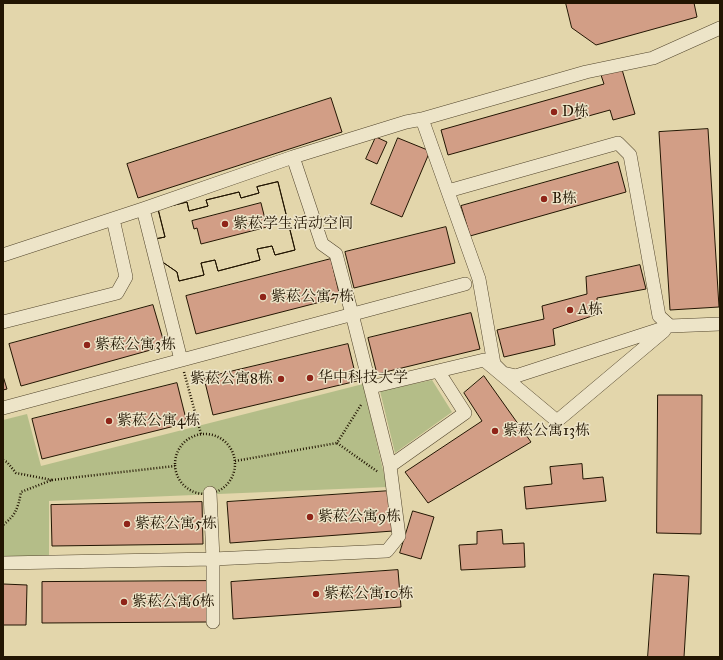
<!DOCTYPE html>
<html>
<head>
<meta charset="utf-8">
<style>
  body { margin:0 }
  #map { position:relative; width:723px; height:660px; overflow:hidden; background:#e3d6ab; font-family:"IM FELL Great Primer",serif }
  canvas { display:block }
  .frame { position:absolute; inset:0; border:4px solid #221502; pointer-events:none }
</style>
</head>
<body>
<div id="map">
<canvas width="723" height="660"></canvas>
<div class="frame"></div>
</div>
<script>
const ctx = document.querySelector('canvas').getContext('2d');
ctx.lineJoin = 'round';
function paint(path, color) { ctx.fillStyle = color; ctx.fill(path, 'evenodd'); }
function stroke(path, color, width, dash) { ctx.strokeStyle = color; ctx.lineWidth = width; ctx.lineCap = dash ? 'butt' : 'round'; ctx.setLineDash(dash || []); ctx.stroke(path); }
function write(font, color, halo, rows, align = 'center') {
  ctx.font = font + ' "IM FELL Great Primer","Noto Serif SC",serif'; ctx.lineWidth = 3; ctx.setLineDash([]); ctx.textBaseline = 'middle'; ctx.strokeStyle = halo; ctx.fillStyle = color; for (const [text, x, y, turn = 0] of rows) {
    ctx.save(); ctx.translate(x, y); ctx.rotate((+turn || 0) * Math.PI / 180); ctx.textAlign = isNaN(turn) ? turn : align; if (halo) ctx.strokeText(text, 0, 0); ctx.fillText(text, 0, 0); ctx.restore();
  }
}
const green = new Path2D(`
  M432 380 452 412 395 453 380 391Z
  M363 384 387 487 49 501V557H3V420L27 414 41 466Z`);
const building = new Path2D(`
  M566 3H694L697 17 596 45 572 28Z
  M621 66 635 114 613 120 610 110 448 155 441 130 604 84 600 72Z
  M331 98 342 132 138 198 127 164Z
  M708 129 719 307 670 310 659 132Z
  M376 137 387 142 377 164 366 159Z
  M398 138 430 151 402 217 371 204Z
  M618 162 626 192 470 236 461 206Z
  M278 182 295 250 275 255 272 246 257 249 260 260 218 271 215 260 201 263 204 275 179 281 177 272 161 261 155 239 165 237 158 209 187 202 189 211 208 206 206 200 239 192 241 198 259 193 257 187ZM261 203 267 227 201 244 197 228 194 229 192 221Z
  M278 182 295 250 275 255 272 246 257 249 260 260 218 271 215 260 201 263 204 275 179 281 177 272 161 261 155 239 165 237 158 209 187 202 189 211 208 206 206 200 239 192 241 198 259 193 257 187Z
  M446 227 455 263 354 288 345 252Z
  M331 259 340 297 196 334 186 296Z
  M640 265 646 289 597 298 598 314 553 329 555 345 504 357 497 330 544 319 542 306 587 294 586 277Z
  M153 305 165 346 21 386 9 344Z
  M471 313 480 349 377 374 368 338Z
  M348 344 357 381 213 415 204 378Z
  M3 376 7 389 3 390Z
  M484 376 531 442 428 503 405 472 482 421 464 393Z
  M177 383 187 423 42 459 32 419Z
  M658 395H702L701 534 657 533Z
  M582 464 583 479 603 477 606 501 526 509 524 487 552 484 550 467Z
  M390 491 393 531 230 543 227 502Z
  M202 502 203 544 52 546 51 505Z
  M413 511 434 517 421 559 400 553Z
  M502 530 503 544 524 543 525 567 461 570 459 545 477 544V532Z
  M398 570 401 607 233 619 231 582Z
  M654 574 689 576 684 657H648Z
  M207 581V622L42 623V582Z
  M3 584 27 585 26 625H3Z`);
const path = new Path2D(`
  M184 372 201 434
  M361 405 337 443 378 472
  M175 464a30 30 0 1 1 60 0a30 30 0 1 1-60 0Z
  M3 460 7 462 16 473 52 480 21 492C18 508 16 515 3 525
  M235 461 337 443
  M52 480 175 466`);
const minor = new Path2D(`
  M422 119 586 72 653 58 720 28
  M448 191 618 143 630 155 659 316 670 326
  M143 209 181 360
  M3 255 143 209 293 157 406 122 422 119 479 279 494 364 503 373 516 376 670 326 720 324
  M3 322 117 293 126 277 113 219
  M371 387 484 360 557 421 664 331
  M3 408 465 284
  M390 466 465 413 438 371
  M210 493 213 559V622
  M3 563 213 559 387 551 399 536 390 466 352 314 336 254 322 244 293 157`);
const markers = [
  [554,112,4,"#8f2418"],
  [544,199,4,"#8f2418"],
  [225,224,4,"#8f2418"],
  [263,297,4,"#8f2418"],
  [570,310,4,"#8f2418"],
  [87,345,4,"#8f2418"],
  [310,378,4,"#8f2418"],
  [281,379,4,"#8f2418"],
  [109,421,4,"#8f2418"],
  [495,431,4,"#8f2418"],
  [310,517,4,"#8f2418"],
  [127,524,4,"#8f2418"],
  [316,594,4,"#8f2418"],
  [124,602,4,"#8f2418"]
];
const poiNames = [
  ["D栋",562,112],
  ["B栋",552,199],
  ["紫菘学生活动空间",233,224],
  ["紫菘公寓7栋",271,297],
  ["A栋",578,310],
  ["紫菘公寓3栋",95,345],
  ["华中科技大学",318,378],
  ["紫菘公寓8栋",273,379,"right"],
  ["紫菘公寓4栋",117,421],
  ["紫菘公寓13栋",503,431],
  ["紫菘公寓9栋",318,517],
  ["紫菘公寓5栋",135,524],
  ["紫菘公寓10栋",324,594],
  ["紫菘公寓6栋",132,602]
];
paint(green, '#b4bd88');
paint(building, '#d29e86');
stroke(building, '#221502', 1);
stroke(minor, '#52452c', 14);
stroke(path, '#221502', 2.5, [1, 2]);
stroke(minor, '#ede4c8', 13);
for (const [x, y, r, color] of markers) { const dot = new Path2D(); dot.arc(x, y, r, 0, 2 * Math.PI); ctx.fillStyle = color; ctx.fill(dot); stroke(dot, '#ede4c8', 1.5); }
write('15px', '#221502', '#ede4c8', poiNames, 'left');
</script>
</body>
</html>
